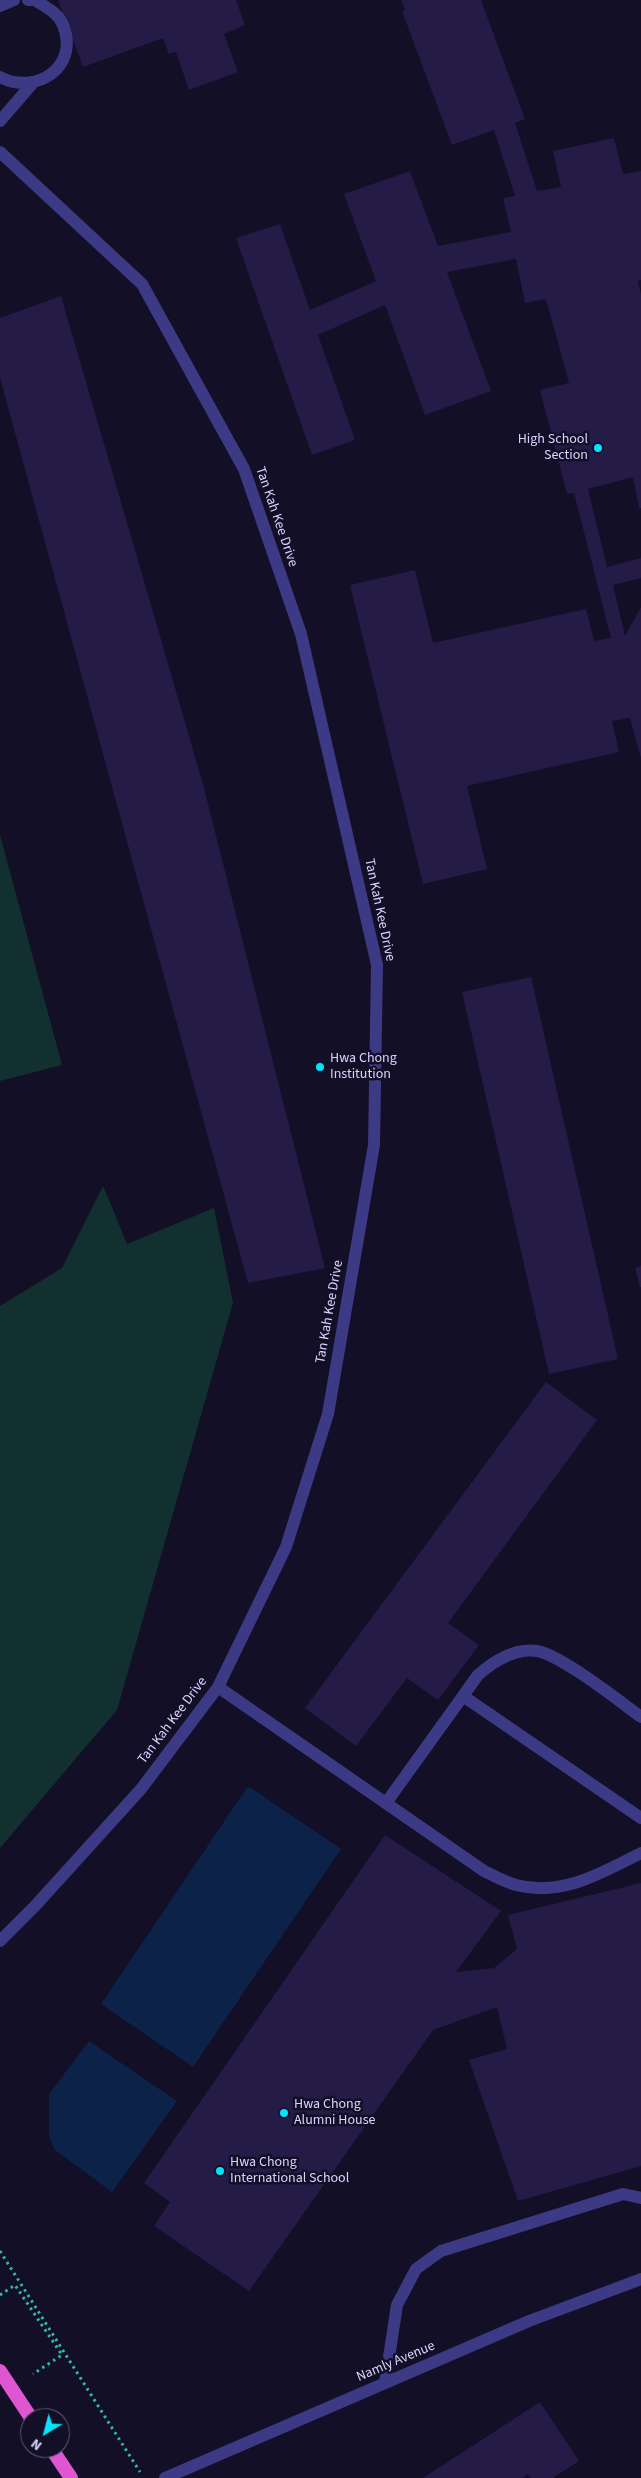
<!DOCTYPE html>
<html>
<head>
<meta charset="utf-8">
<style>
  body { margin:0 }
  #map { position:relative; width:641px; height:2478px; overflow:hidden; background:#130f26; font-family:"Source Sans 3",sans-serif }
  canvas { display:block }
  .north { position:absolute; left:20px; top:2408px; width:50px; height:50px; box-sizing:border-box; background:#130f26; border:1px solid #625e7d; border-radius:50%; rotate:217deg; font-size:14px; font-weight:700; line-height:20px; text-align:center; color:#d9d4ff }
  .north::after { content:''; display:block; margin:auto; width:18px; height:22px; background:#00e5ff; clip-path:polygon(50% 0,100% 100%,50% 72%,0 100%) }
</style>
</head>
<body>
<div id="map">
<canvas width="641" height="2478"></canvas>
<div class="north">N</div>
</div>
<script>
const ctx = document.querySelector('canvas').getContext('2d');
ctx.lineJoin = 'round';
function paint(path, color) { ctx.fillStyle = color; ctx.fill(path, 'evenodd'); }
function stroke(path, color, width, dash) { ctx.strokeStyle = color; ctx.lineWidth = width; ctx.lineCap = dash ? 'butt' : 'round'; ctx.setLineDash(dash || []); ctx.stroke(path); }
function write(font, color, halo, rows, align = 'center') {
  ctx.font = font + ' "Source Sans 3",sans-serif'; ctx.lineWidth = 5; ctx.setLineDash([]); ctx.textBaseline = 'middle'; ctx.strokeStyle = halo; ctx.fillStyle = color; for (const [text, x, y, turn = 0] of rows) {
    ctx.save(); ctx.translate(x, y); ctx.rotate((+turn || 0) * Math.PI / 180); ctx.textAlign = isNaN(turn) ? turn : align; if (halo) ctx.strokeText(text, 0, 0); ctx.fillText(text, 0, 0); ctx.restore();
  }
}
const green = new Path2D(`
  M0 835 62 1065 0 1081Z
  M103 1186 127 1244 214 1208 233 1303 117 1710 0 1848V1306L62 1268Z`);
const water = new Path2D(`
  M248 1786 341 1849 193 2067 101 2004Z
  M89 2041 177 2101 112 2192 55 2150 49 2137V2094Z`);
const building = new Path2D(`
  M58 0H236L245 25 224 34 238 72 189 90 176 52 169 54 163 38 83 67Z
  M401 0H481L525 119 515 123 537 191 561 187 553 151 614 138 623 174 641 171V280L638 281 641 294V508H639L633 477 588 489 607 567 641 558V578L613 585 625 636 641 607V758L630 718 612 721 619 752 467 786 487 869 423 884 350 585 415 570 433 643 586 609 594 641 611 638 574 493 567 494 540 390 569 383 546 299 525 303 516 259 447 272 491 391 425 415 385 305 318 335 355 440 312 455 236 238 280 224 310 310 376 281 344 194 410 171 438 246 511 232 503 198 515 196 494 130 452 145 402 11 405 10Z
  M61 296 203 784 325 1268 248 1283 0 378V318Z
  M531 977 618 1359 549 1374 462 992Z
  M641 1266V1287H640L635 1268Z
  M546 1382 597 1420 448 1623 479 1645 438 1700 407 1678 356 1746 305 1708Z
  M385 1835 501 1911 456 1972 494 1968 517 1949 508 1915 641 1883V2166L518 2201 469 2060 507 2049 497 2007 433 2030 249 2291 154 2226 170 2202 144 2183Z
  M540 2402 579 2461 553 2478H531L528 2474 522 2478H423Z`);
const path = new Path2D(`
  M0 2251 140 2472
  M0 2295 15 2285 62 2355 33 2374`);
const service = new Path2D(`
  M0 77C37 96 80 66 63 25 58 12 45 7 35 0
  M0 121 32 84
  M0 152 142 284 244 469 301 634 377 965 374 1145 328 1414 286 1547 218 1687 141 1789 35 1906 0 1941
  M218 1687 484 1871C494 1876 505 1882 516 1885 562 1897 601 1873 641 1853
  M463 1696 641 1818
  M386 1803 478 1675C494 1661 515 1648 537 1651 561 1655 619 1701 641 1717
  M385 2383 397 2305 416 2269 441 2251 623 2194 641 2198`);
const minor = new Path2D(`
  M28 0H35
  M0 6 14 0
  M165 2478 529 2321 641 2279`);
const trunk = new Path2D(`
  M0 2371 31 2418
  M51 2448 71 2478`);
const markers = [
  [598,448,5,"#00e5ff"],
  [320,1067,5,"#00e5ff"],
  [284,2113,5,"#00e5ff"],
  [220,2171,5,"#00e5ff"]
];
const poiNames = [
  ["High School",588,440,"right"],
  ["Section",588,456,"right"],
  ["Hwa Chong",330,1059],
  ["Institution",330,1075],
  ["Hwa Chong",294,2105],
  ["Alumni House",294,2121],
  ["Hwa Chong",230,2163],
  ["International School",230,2179]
];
const streetNames = [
  ["Tan Kah Kee Drive",276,517,71],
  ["Tan Kah Kee Drive",379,910,78],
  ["Tan Kah Kee Drive",330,1312,-80],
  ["Tan Kah Kee Drive",173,1721,-53],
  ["Namly Avenue",396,2362,-23]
];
paint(green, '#12302f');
paint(water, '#0c2248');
paint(building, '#241b47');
stroke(path, '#2fb8b0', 3, [2.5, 4]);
stroke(service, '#3d3a85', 12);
stroke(minor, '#3d3a85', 12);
stroke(trunk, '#e055d1', 14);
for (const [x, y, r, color] of markers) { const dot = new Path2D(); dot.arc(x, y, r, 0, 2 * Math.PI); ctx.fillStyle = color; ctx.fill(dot); stroke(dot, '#130f26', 2); }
write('14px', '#d9d4ff', '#130f26', poiNames, 'left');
write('14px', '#d9d4ff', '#130f26', streetNames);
</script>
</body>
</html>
